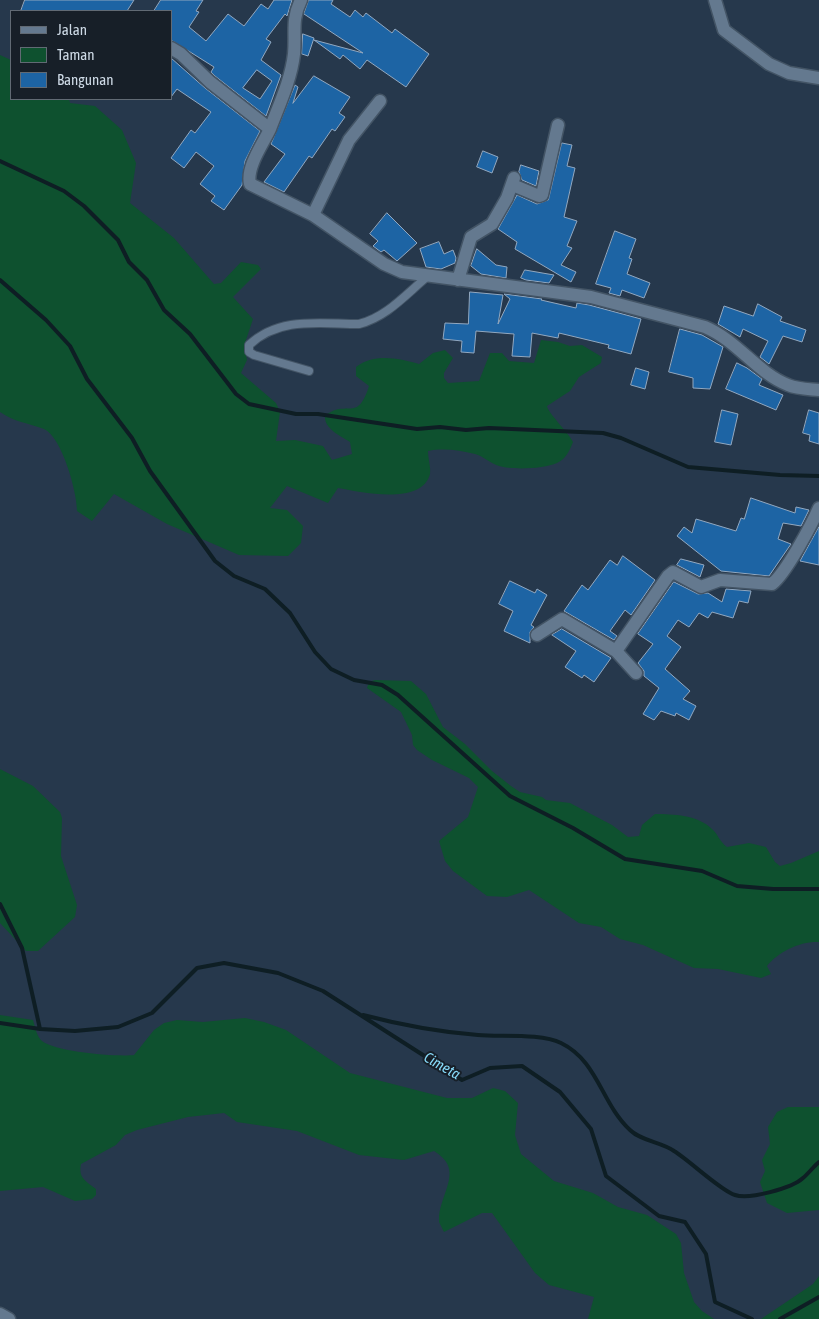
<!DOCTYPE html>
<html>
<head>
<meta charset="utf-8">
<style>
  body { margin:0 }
  #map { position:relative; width:819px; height:1319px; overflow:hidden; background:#26384c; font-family:"Asap Condensed",sans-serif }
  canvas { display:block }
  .legend { position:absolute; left:10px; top:10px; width:162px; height:90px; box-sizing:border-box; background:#171f28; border:1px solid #616a74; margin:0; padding:6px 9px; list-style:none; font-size:15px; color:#cfdbe7 }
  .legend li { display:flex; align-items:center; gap:10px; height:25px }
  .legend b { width:25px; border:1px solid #616a74 }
</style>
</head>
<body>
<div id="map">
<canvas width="819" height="1319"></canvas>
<ul class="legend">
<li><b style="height:6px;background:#64798f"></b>Jalan</li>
<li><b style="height:14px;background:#0e512f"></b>Taman</li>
<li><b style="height:14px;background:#1d64a4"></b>Bangunan</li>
</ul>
</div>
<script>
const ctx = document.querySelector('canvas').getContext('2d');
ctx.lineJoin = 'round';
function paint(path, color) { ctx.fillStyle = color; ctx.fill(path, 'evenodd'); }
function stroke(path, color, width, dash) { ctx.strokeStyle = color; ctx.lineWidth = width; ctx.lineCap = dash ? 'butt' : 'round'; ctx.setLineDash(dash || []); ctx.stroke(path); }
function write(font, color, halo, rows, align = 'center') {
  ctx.font = font + ' "Asap Condensed",sans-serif'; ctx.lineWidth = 4; ctx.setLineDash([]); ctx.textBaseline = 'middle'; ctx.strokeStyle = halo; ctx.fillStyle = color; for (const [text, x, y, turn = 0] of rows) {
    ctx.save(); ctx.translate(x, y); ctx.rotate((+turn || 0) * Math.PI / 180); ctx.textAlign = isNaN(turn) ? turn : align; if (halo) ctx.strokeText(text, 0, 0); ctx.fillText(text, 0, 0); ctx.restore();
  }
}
const green = new Path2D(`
  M0 55 11 60V99H69L70 103 95 106 122 130 136 163 130 203 174 238 214 284 221 283 241 262 258 265 261 269 233 297 253 319 244 346 247 360 241 373 276 403 280 412 276 441 295 440 323 446 332 460 352 454 350 442C341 436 324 429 325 416 347 398 357 424 369 386L356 376V367C374 353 398 358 419 364L433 353 445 350 453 358 444 373V378L448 383 479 381 490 353H502L509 361 534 363 541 340 558 342 570 346 582 345 602 357 601 363 579 377 570 391 547 406C548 413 568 432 573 442 570 450 566 459 557 463 544 469 512 470 499 466 490 463 483 456 475 454 459 450 443 448 428 451 428 458 431 468 430 474 422 506 360 492 338 488L328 503 287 486 270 508 287 510 303 526 301 543 288 556 239 555 167 524 114 494 92 521 77 511C77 492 62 437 44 429 28 423 14 422 0 412Z
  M375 680 411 681 426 694 443 727 465 744 492 771 511 786 520 792 542 797 546 800 570 803 612 825 628 837 639 836 642 825 655 814C673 814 698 815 712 829 718 834 719 841 727 847L749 843 766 847 775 862 780 866 791 863 819 851V942C800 941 778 952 767 966L771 974 761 978 718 969 694 968 643 945 620 939 601 927 579 923 529 890 507 897 487 896 453 871 445 861 439 841 468 817 478 787 469 778 432 760 417 750 413 745 412 735 401 712 367 688 369 682Z
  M0 769 33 786 60 812 62 818 61 856 77 905 75 917 38 951H26L0 923Z
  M0 1015 33 1020C35 1027 37 1037 42 1041 56 1052 116 1057 134 1055L154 1030 164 1023 177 1020 203 1022 245 1018 264 1022 286 1030 350 1073 447 1098H472L493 1088 505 1091 518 1103 515 1135 521 1154 554 1181 593 1193 618 1207 647 1215 676 1234 681 1243 684 1273 694 1302 702 1311 714 1319H588L594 1297 549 1285 535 1273 492 1213H482L444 1232 439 1222V1216C442 1190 464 1169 434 1151L404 1160 359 1155 297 1131 237 1122 224 1113 188 1117 137 1130 125 1135 116 1145 81 1164C78 1178 86 1181 96 1189V1195L92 1199 75 1201 43 1187 0 1191Z
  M788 1107H819V1210L787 1213 767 1203 760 1182 765 1171 762 1160 770 1144 768 1127 777 1112Z
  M819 1276V1319H761L813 1284Z`);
const stream = new Path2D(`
  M0 161 64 191 84 206 118 240 129 262 147 280 164 310 190 334 236 394 249 404 296 414H318L417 429 440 427 466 430 489 428 603 433 621 438 688 467 780 475 819 476
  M0 280 46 320 70 346 87 379 132 438 150 471 215 561 234 576 265 589 290 613 315 652 331 669 354 680 382 685 398 695 510 796 573 828 625 859 702 871 737 886 773 889H819
  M0 904 22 948 40 1029
  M363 1015C401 1025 439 1032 478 1035 501 1037 541 1033 561 1043 598 1061 601 1103 630 1130 641 1141 661 1142 674 1151 689 1160 721 1191 735 1195 749 1200 792 1188 803 1178 809 1173 813 1167 819 1162
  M0 1023 40 1029 75 1031 118 1027 152 1013 197 968 224 963 278 973 323 991 462 1080 490 1068 522 1066 560 1092 591 1129 606 1176 659 1216 685 1222 706 1254 715 1302 752 1319
  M780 1319 819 1297`);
const building = new Path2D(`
  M25 0H134L127 11H21Z
  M161 0H203L196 11 199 12 189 27 206 41 228 14 244 26 261 4 268 9 274 0H292L287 16 285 14 266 39 271 42 261 60 281 75 266 116 215 76 211 72 214 67 171 40V11H154ZM257 70 272 81 260 99 243 88Z
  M309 0H333L331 4 350 17 355 10 363 17 366 13 392 33 395 29 429 54 406 87 367 60 360 69 343 55 340 59 314 40 363 53 304 14Z
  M303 34 314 38 308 56 302 54Z
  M171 58 205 88 260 131 245 161 242 185 224 210 211 201 215 196 200 184 214 166 196 152 184 168 171 158 191 130 195 133 211 112 177 89 171 97Z
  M314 76 350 97 339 113 345 117 335 131 332 129 312 158 309 156 284 192 264 182 285 154 271 144 295 85 298 87 293 103Z
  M562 143 572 145 567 166 575 168 564 217 577 221 567 246 572 248 561 265 576 272 571 282 515 249 517 242 498 229 517 195 537 204 548 200Z
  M483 151 498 157 492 173 477 167Z
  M521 165 539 171 536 186 522 180 519 172Z
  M387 213 417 243 397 261 384 250 381 252 373 246 378 241 370 234Z
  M615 231 636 239 629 258 632 259 627 274 650 283 644 298 622 290 620 296 609 293 611 288 596 284Z
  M439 242 444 254 453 250 456 258 455 263 441 269 426 267 420 249Z
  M477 249 496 265 507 267 506 278 481 274 471 266Z
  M525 270 554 275 549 283 526 280 521 278Z
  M470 292 503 295 498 324 510 299 504 294 542 299 541 300 576 308 577 303 589 305 641 319 631 354 608 348 609 345 559 333 558 338 532 333 530 357 512 356 514 334 476 331 474 353 461 352 462 341 443 339 445 323 468 324Z
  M758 304 782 317 780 321 806 330 802 342 783 336 769 364 760 357 768 341 743 329 740 337 718 324 724 306 753 316Z
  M680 329 702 335 723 347 710 389 693 388V378L669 372Z
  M737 363 747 368 762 379 759 385 783 395 776 410 726 389Z
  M636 368 649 372 645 389 631 385Z
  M722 410 738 414 731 445 715 442Z
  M809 410 819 413V444L809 441 810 435 803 433Z
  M751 498 795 513 796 507 809 510 801 526 783 523 778 539 791 544 769 576 721 571 677 536 684 527 692 533 696 519 736 531 741 518 744 519Z
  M819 527V565L800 561 811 541Z
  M623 556 655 580 631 615 625 610 610 631 617 636 614 640 564 611 582 585 588 590 610 560 617 565Z
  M681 559 704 565 700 577 677 565Z
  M510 581 535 593 537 589 547 595 531 625 534 627 530 632V643L504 631 513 611 499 604Z
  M674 582 698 594 708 593 722 602 726 589 751 591 748 603 739 601 733 618 712 612 708 618 699 613 689 627 678 620 667 636 681 647 665 669 690 691 683 699 696 706 689 720 676 713 675 716 661 711 654 720 643 714 659 688 644 676V671L638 663 653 644 638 634Z
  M562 629 611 658 594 682 584 675 582 678 565 667 576 651 552 635Z`);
const service = new Path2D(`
  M309 371 254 355 249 352V345C280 316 320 324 359 324 387 317 406 294 428 276`);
const minor = new Path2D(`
  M715 0 724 30 769 64 789 73 819 78
  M171 48 181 54 210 82 270 129C263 144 246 167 250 184L313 215 384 264 402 272 591 297 705 327C738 341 757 373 788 385 797 389 809 389 819 390
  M270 129C279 105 291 80 294 54 296 33 291 20 301 0
  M511 187 515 186 539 196 542 195 558 125
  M313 215 349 140 380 101
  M458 280 471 237 492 224 507 198 514 178
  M537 635 562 619 616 651
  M636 673 616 651 668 576 673 572 701 587 720 580 772 584C786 573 811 526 819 508
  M0 1314 9 1319`);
const waterNames = [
  ["Cimeta",442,1066,30]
];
paint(green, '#0e512f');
stroke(stream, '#0e1e24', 4);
paint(building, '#1d64a4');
stroke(building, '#92a8c0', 1);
stroke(service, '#435465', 10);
stroke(minor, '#435465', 15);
stroke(service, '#64798f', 8);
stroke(minor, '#64798f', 12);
write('italic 15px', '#86d9f8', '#171f28', waterNames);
</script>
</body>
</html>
